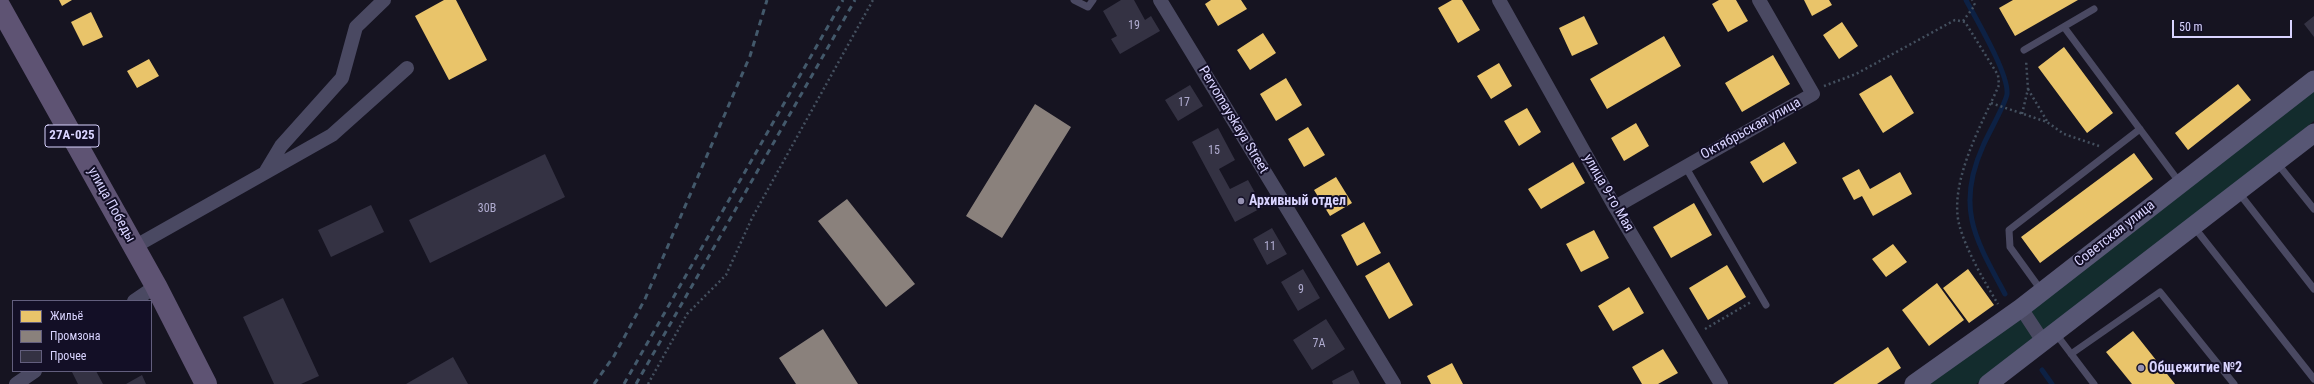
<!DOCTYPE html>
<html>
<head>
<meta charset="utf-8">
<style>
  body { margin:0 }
  #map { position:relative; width:2314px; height:384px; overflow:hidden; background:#161421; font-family:"Roboto Condensed",sans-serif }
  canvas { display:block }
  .legend { position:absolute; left:12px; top:300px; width:140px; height:72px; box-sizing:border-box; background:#130f26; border:1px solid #625e7d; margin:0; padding:5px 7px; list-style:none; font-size:12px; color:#d9d4ff }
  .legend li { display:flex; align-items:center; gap:8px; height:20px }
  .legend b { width:20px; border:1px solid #625e7d }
  .scale { position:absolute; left:2172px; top:20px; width:120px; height:18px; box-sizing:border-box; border:2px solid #d9d4ff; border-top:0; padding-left:5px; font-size:12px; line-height:14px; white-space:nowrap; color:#d9d4ff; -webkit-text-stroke:3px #130f26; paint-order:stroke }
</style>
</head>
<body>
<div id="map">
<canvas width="2314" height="384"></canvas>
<ul class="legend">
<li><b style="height:11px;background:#e9c46a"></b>Жильё</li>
<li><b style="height:11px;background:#8a817c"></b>Промзона</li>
<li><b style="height:11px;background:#343243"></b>Прочее</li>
</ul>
<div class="scale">50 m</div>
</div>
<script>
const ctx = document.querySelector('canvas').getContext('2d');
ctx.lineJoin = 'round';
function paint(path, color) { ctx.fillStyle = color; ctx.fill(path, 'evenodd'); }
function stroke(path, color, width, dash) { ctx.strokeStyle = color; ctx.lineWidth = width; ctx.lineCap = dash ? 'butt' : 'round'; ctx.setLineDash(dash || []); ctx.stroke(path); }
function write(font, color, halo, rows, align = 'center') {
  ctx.font = font + ' "Roboto Condensed",sans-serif'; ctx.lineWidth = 4; ctx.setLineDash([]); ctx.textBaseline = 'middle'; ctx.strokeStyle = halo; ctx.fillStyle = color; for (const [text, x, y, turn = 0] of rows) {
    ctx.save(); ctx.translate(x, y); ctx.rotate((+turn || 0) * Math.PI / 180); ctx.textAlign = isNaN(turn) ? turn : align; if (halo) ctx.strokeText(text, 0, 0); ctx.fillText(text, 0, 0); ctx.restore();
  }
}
const green = new Path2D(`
  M2314 89V121L2044 334 2027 312Z
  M2020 317 2036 341 1976 384H1924Z`);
const homes = new Path2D(`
  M59 0H72L62 6Z
  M444 0H456L487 60 449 80 415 16Z
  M1211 0H1241L1247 9 1218 26 1205 4Z
  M1452 0H1462L1480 30 1458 43 1438 8Z
  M1719 0H1736L1748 21 1728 32 1712 4Z
  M1804 0H1829L1832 5 1812 16Z
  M2013 0H2078L2015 36 1999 8Z
  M91 12 103 37 83 46 71 22Z
  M1584 16 1598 44 1572 56 1559 28Z
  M1842 22 1858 46 1839 59 1823 35Z
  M1263 33 1276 53 1250 70 1237 50Z
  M1664 36 1681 66 1607 109 1590 79Z
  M2064 47 2113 113 2087 133 2038 67Z
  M1773 55 1790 84 1742 112 1725 83Z
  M149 59 159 76 137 88 127 71Z
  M1499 63 1512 86 1491 99 1477 76Z
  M1891 75 1914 113 1883 133 1859 94Z
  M1286 78 1302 105 1276 121 1260 94Z
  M2238 84 2251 100 2188 150 2175 133Z
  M1527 108 1541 132 1519 146 1504 121Z
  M1636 123 1649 146 1624 161 1611 138Z
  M1308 127 1325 155 1304 167 1288 139Z
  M1784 142 1797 163 1763 183 1750 162Z
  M2134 153 2153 179 2040 263 2021 237Z
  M1573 162 1585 183 1541 209 1528 189Z
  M1859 169 1870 189 1900 172 1912 194 1873 216 1862 196 1854 200 1842 178Z
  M1336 177 1352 203 1330 216 1314 190Z
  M1694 203 1712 235 1671 258 1653 227Z
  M1364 222 1381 253 1357 266 1341 235Z
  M1594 230 1609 258 1581 272 1566 244Z
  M1893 244 1907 262 1886 277 1872 259Z
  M1389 262 1413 305 1389 319 1365 276Z
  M1727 265 1746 297 1708 320 1689 288Z
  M1968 269 1994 305 1969 323 1943 288Z
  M1937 283 1964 320 1929 346 1902 310Z
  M1629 287 1644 313 1613 331 1598 306Z
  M2133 331 2175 384H2132L2106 352Z
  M1888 347 1901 368 1877 384H1833Z
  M1663 349 1678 373 1658 384H1642L1632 367Z
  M1452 363 1463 384H1431L1427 376Z`);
const industry = new Path2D(`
  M1035 104 1071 127 1002 238 966 216Z
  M847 199 915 284 886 307 818 221Z
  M823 329 858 384H796L779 358Z`);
const stream = new Path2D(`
  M1966 0C1976 19 2009 74 2007 94 2006 103 1987 136 1983 146 1955 208 1976 240 2005 294
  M2042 370 2052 384`);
const building = new Path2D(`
  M1121 0H1134L1145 20 1151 16 1160 31 1120 54 1111 39 1117 36 1103 11Z
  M2314 16V37L2304 24Z
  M1190 85 1203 106 1178 121 1165 100Z
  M1218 128 1235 160 1219 169 1230 189 1248 180 1263 207 1235 222 1192 142Z
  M545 154 565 197 430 263 409 220Z
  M371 205 384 232 331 257 318 230Z
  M1272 228 1287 254 1267 265 1253 239Z
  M1303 269 1320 298 1298 311 1281 282Z
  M283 298 319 376 301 384H274L243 317Z
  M1326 319 1345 349 1312 370 1293 340Z
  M453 357 468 384H406Z
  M1353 370 1360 384H1333L1332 381Z
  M74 371H96L103 384H78L72 372Z
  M142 375 146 384H126Z`);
const path = new Path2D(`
  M1963 21 1975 5 1972 0
  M1824 86 1856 74 1955 20 1965 22 1998 75 1999 85C1982 124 1949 181 1959 224 1965 248 1985 283 1998 304
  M2028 89 2047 121
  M1991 103 2047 122 2064 134 2099 146
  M2022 114 2028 89 2026 60
  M1705 329 1751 302
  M648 384 687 314 726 275 752 218 873 0`);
const service = new Path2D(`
  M1074 0 1088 7 1093 0
  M2064 27 2180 183
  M2024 50 2094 9
  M2277 163 2314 209
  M1685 166 1766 305
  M2239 193 2314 289
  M2194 227 2314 379
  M2041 290 2010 247 2009 230 2140 129
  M2056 334 2094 384
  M2071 354 2160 292 2234 384`);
const minor = new Path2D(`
  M1160 0 1394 384
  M1499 0 1615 207 1721 384
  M266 171 281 146 342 78 356 27 384 0
  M1615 207 1813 94 1759 0
  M134 247 332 135 407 68
  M134 301 156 286
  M2021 308 2044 343
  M16 384 35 371`);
const secondary = new Path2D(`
  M1914 384 2021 308 2314 80
  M1988 384 2314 133`);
const primary = new Path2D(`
  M0 7 156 286 206 384`);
const rail = new Path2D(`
  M594 384 614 356 645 299 750 56 767 0
  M624 384 843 0
  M636 384 855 0`);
const markers = [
  [1241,201,4,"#9591b1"],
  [2141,368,4,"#9591b1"]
];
const numberNames = [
  ["19",1134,26],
  ["17",1184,103],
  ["15",1214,151],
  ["30В",487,209],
  ["11",1270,247],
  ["9",1301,290],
  ["7А",1319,344]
];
const shields = [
  [72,136,54]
];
const shieldNames = [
  ["27А-025",72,136]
];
const streetNames = [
  ["Pervomayskaya Street",1233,120,59],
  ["Октябрьская улица",1751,129,-29],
  ["улица 9-го Мая",1608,193,60],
  ["улица Победы",111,205,61],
  ["Советская улица",2115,234,-38]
];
const poiNames = [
  ["Архивный отдел",1249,201],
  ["Общежитие №2",2149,368]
];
paint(green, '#132c2d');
paint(homes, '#e9c46a');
paint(industry, '#8a817c');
stroke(stream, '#0d2144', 5);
paint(building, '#343243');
stroke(path, '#44505f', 2.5, [2, 3]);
stroke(service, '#4a4962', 7);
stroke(minor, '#4a4962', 14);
stroke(secondary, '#575674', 19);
stroke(primary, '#5e5373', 22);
stroke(rail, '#43596b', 3, [6, 5]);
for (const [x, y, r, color] of markers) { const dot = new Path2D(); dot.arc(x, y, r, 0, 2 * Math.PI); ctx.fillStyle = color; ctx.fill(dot); stroke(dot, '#130f26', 1.5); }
write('12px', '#b0acd0', null, numberNames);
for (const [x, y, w] of shields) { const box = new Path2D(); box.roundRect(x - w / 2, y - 11, w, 22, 3); ctx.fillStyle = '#130f26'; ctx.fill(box); stroke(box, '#d9d4ff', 1); }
write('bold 13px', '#d9d4ff', null, shieldNames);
write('14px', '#d9d4ff', '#130f26', streetNames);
write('bold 14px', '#d9d4ff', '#130f26', poiNames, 'left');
</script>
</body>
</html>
